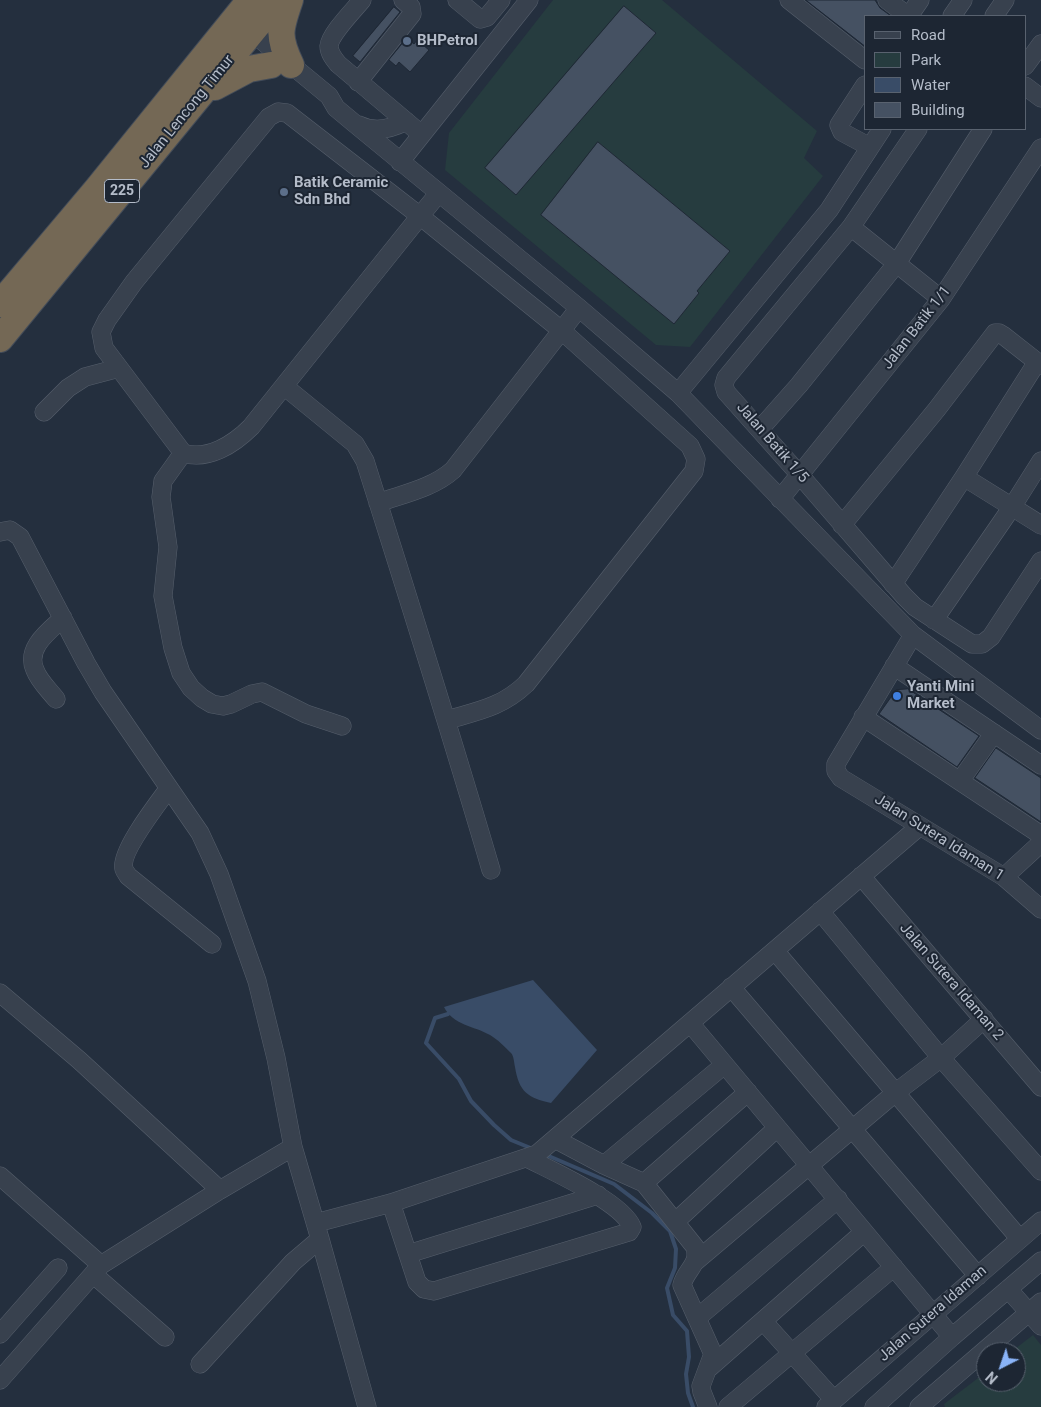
<!DOCTYPE html>
<html>
<head>
<meta charset="utf-8">
<style>
  body { margin:0 }
  #map { position:relative; width:1041px; height:1407px; overflow:hidden; background:#242f3e; font-family:Roboto,sans-serif }
  canvas { display:block }
  .legend { position:absolute; left:864px; top:15px; width:162px; height:115px; box-sizing:border-box; background:#1d2633; border:1px solid #59626f; margin:0; padding:6px 9px; list-style:none; font-size:15px; color:#b4bcc9 }
  .legend li { display:flex; align-items:center; gap:10px; height:25px }
  .legend b { width:25px; border:1px solid #59626f }
  .north { position:absolute; left:976px; top:1342px; width:50px; height:50px; box-sizing:border-box; background:#1d2633; border:1px solid #59626f; border-radius:50%; rotate:221deg; font-size:14px; font-weight:700; line-height:20px; text-align:center; color:#b4bcc9 }
  .north::after { content:''; display:block; margin:auto; width:18px; height:22px; background:#8ab4f8; clip-path:polygon(50% 0,100% 100%,50% 72%,0 100%) }
</style>
</head>
<body>
<div id="map">
<canvas width="1041" height="1407"></canvas>
<ul class="legend">
<li><b style="height:6px;background:#38414e"></b>Road</li>
<li><b style="height:14px;background:#263c3f"></b>Park</li>
<li><b style="height:14px;background:#394c67"></b>Water</li>
<li><b style="height:14px;background:#455162"></b>Building</li>
</ul>
<div class="north">N</div>
</div>
<script>
const ctx = document.querySelector('canvas').getContext('2d');
ctx.lineJoin = 'round';
function paint(path, color) { ctx.fillStyle = color; ctx.fill(path, 'evenodd'); }
function stroke(path, color, width, dash) { ctx.strokeStyle = color; ctx.lineWidth = width; ctx.lineCap = dash ? 'butt' : 'round'; ctx.setLineDash(dash || []); ctx.stroke(path); }
function write(font, color, halo, rows, align = 'center') {
  ctx.font = font + ' Roboto,sans-serif'; ctx.lineWidth = 4; ctx.setLineDash([]); ctx.textBaseline = 'middle'; ctx.strokeStyle = halo; ctx.fillStyle = color; for (const [text, x, y, turn = 0] of rows) {
    ctx.save(); ctx.translate(x, y); ctx.rotate((+turn || 0) * Math.PI / 180); ctx.textAlign = isNaN(turn) ? turn : align; if (halo) ctx.strokeText(text, 0, 0); ctx.fillText(text, 0, 0); ctx.restore();
  }
}
const green = new Path2D(`
  M553 0H662L817 131 804 158 823 176 690 347 656 345 445 170 449 133Z
  M1033 1335 1041 1345V1407H945L944 1404 986 1372V1382H1016V1352H1011Z`);
const water = new Path2D(`
  M533 980 597 1050 551 1103C528 1098 519 1092 515 1067 514 1063 514 1056 511 1053 505 1047 497 1039 490 1035 474 1026 453 1025 444 1007Z`);
const stream = new Path2D(`
  M448 1014 435 1018 426 1043 459 1079 471 1101 494 1125 511 1140 533 1149
  M544 1154 614 1184 652 1213 670 1231 676 1249 675 1268 667 1288 673 1315 687 1331 689 1357 686 1374 688 1393 693 1407`);
const building = new Path2D(`
  M806 0H875L880 8 891 16H865V46Z
  M624 6 656 33 516 195 485 168Z
  M394 7 400 12 360 62 353 56Z
  M407 38 414 44 417 40 429 50 410 72 399 62 396 66 389 60Z
  M598 142 730 251 697 291 699 293 674 324 541 215Z
  M908 689 979 736 957 767 879 714 896 690Z
  M996 748 1041 778V822L975 778Z`);
const minor = new Path2D(`
  M362 0C354 10 330 34 329 46 329 53 334 59 338 64L421 134
  M457 0 480 19 487 17 501 0
  M789 0 865 60
  M887 0 908 16
  M909 16 920 0
  M952 16 963 0
  M994 16 1005 0
  M243 25 329 96 336 108 354 123 579 308 678 393 913 635 1041 730
  M1025 66 1041 44
  M358 82 412 14 411 7 403 0
  M865 85 839 125 842 132 870 147
  M1025 86 1041 98
  M359 125C375 133 391 129 406 121
  M918 129 851 227 726 378 724 385 726 392 799 474 904 596 915 607 972 644H982L991 637 1041 561
  M400 162 529 0
  M438 194 420 216 251 427C234 444 208 461 183 453L104 348 101 332 107 320 134 282 269 117 278 112 287 113 420 216 561 330 690 446 696 459 694 471 526 684C502 707 478 711 447 720
  M851 227 941 299
  M284 386 355 444 365 461C408 597 451 733 491 870
  M678 393 829 210 882 129
  M44 412 68 388 85 377 119 368
  M760 429 799 385 897 263 983 129
  M183 453 163 481 161 497 168 547 163 596 173 648 181 673 191 688 202 698 212 704 223 706 231 704 252 694 262 692 306 714 342 726
  M964 477 1041 525
  M780 499 941 299 1041 148
  M378 503C403 494 433 488 453 470L579 308
  M842 525 937 409 995 333H999L1004 336 1041 365
  M0 532 10 530 20 537 86 663 103 692 200 833 219 874 257 981 276 1058 293 1147 320 1239 367 1407
  M893 584 964 477 1037 362
  M934 620 1012 507 1041 461
  M913 635 836 764V771L841 778 1004 877 1041 909
  M894 666 1041 765
  M56 699C49 690 39 681 35 670 25 648 49 631 63 618
  M863 717 1041 835
  M960 781 994 733
  M169 788C158 803 119 853 124 869 125 872 127 874 128 876L212 944
  M861 876 1041 1087
  M1004 877 1041 843
  M820 911 941 1058 1041 1171
  M775 951 1020 1239
  M731 987 978 1276
  M0 993 79 1060 220 1190
  M690 1023 952 1337
  M555 1139 604 1165 644 1183 695 1247C700 1265 686 1269 682 1285L713 1354 701 1386 702 1392 708 1407
  M604 1165 724 1065
  M0 1176 101 1265
  M644 1183 748 1092
  M391 1203 417 1282 424 1289 434 1291 629 1232 632 1227C622 1202 552 1171 527 1158
  M675 1222 777 1128
  M316 1223 391 1203 537 1154 920 826
  M408 1254 598 1195
  M695 1262 895 1093 941 1058 984 1019
  M93 1274 165 1337
  M1008 1289 1041 1326
  M697 1318 838 1199
  M763 1321 834 1400
  M0 1334 58 1268
  M200 1364 293 1262 320 1239
  M709 1368 864 1232
  M0 1380 101 1265 220 1190 293 1147
  M728 1407 894 1267
  M826 1407 1041 1221
  M874 1407 952 1337 1041 1261
  M919 1407 1041 1302`);
const highway = new Path2D(`
  M290 0C280 29 277 36 291 65
  M215 87 249 69 271 65
  M0 304 97 189 250 0
  M0 339 278 0`);
const markers = [
  [407,41,5,"#5c6f8a"],
  [284,192,5,"#5c6f8a"],
  [897,696,5,"#3f7fe0"]
];
const shields = [
  [122,191,35]
];
const shieldNames = [
  ["225",122,191]
];
const poiNames = [
  ["BHPetrol",417,41],
  ["Batik Ceramic",294,183],
  ["Sdn Bhd",294,200],
  ["Yanti Mini",907,687],
  ["Market",907,704]
];
const streetNames = [
  ["Jalan Lencong Timur",187,112,-51],
  ["Jalan Batik 1/1",917,328,-52],
  ["Jalan Batik 1/5",772,443,49],
  ["Jalan Sutera Idaman 1",939,838,32],
  ["Jalan Sutera Idaman 2",951,982,49],
  ["Jalan Sutera Idaman",933,1314,-41]
];
paint(green, '#263c3f');
paint(water, '#394c67');
stroke(stream, '#394c67', 4);
paint(building, '#455162');
stroke(building, '#1f2835', 1);
stroke(minor, '#565f6c', 19);
stroke(highway, '#434c59', 28);
stroke(minor, '#38414e', 18);
stroke(highway, '#746855', 26);
for (const [x, y, r, color] of markers) { const dot = new Path2D(); dot.arc(x, y, r, 0, 2 * Math.PI); ctx.fillStyle = color; ctx.fill(dot); stroke(dot, '#1d2633', 2); }
for (const [x, y, w] of shields) { const box = new Path2D(); box.roundRect(x - w / 2, y - 11.5, w, 23, 4); ctx.fillStyle = '#1d2633'; ctx.fill(box); stroke(box, '#b4bcc9', 1); }
write('bold 14px', '#b4bcc9', null, shieldNames);
write('bold 15px', '#b4bcc9', '#1d2633', poiNames, 'left');
write('15px', '#b4bcc9', '#1d2633', streetNames);
</script>
</body>
</html>
